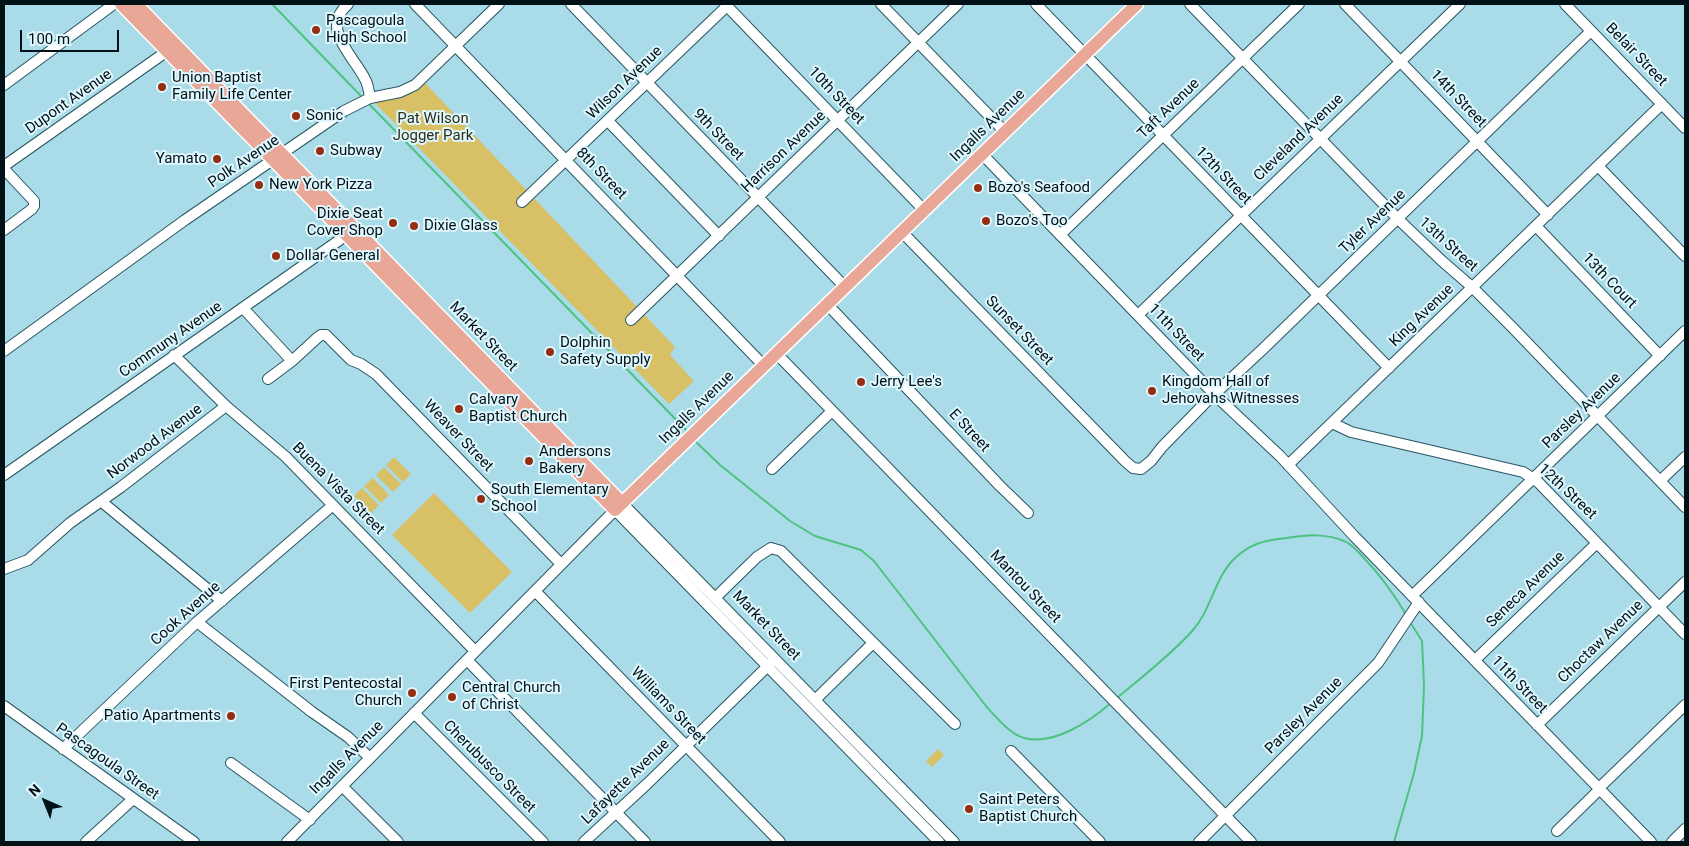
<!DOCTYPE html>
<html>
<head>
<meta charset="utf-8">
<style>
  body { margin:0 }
  #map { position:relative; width:1689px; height:846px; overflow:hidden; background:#aadbe8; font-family:Roboto,sans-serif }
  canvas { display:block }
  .frame { position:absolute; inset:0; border:5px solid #011116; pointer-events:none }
  .north { position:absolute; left:20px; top:776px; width:50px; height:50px; -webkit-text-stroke:4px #dff7fe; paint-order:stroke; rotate:316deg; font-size:14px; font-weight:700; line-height:20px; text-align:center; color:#011116 }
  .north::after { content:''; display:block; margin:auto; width:18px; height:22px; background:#011116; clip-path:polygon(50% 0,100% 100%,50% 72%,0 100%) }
  .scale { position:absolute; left:20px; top:30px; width:99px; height:22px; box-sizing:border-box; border:2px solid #011116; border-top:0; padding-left:6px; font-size:15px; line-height:18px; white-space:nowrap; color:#011116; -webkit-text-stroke:4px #dff7fe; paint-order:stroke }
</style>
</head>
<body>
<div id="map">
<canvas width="1689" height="846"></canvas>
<div class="frame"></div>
<div class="north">N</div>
<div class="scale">100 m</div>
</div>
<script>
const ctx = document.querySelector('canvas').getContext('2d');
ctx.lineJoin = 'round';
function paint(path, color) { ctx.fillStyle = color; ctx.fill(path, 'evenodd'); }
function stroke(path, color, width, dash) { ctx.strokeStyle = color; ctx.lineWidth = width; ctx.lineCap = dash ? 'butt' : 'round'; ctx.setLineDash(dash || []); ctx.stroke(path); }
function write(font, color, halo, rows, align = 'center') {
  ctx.font = font + ' Roboto,sans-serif'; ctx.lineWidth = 4; ctx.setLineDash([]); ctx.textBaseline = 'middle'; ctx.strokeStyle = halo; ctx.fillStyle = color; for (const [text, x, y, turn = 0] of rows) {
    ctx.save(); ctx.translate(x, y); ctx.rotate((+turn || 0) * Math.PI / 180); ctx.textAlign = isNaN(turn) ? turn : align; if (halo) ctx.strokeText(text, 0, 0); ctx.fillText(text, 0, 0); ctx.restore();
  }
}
const green = new Path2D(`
  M425 83 675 347 670 355 694 381 669 404 375 103 411 93Z
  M394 457 411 474 403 482 386 465Z
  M384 467 401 484 393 492 376 475Z
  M373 478 389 495 381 503 364 486Z
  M362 488 379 505 371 513 354 496Z
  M434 493 512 572 470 613 392 535Z
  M938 749 944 755 932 767 926 761Z`);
const stream = new Path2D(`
  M272 4 361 96
  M369 104 688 432
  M694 440 720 465 790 521 815 536 861 550 874 561 986 706C995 716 1010 734 1024 738 1054 746 1090 721 1111 703
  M1117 698C1143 676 1171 655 1193 630 1211 610 1214 580 1233 560 1249 544 1264 540 1287 538 1306 535 1325 533 1344 541 1351 543 1358 552 1364 558 1381 576 1394 594 1407 616
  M1394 842 1414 773 1422 736 1424 685 1422 641 1410 622`);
const minor = new Path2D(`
  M348 4C320 29 353 55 365 79 368 84 369 91 370 98
  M415 4 764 366
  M571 4 845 287
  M725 4 924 210
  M881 4 1005 132
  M1036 4 1389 368
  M1190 4 1398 219 1442 261 1472 287 1512 327 1685 507
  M1345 4 1548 215
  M1565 4 1685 128
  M4 85 114 4
  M608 121 719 236
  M982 154 1215 395 1280 456 1354 536 1651 842
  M4 166 173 47
  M1598 166 1685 256
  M4 169 34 201V206L32 209 4 230
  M522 202 727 6
  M1536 226 1660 356
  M902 232 1125 461 1133 468 1141 469 1151 461 1162 447 1207 401 1264 348 1591 31
  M1060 235 1299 4
  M827 304 1000 486 1028 513
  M243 308 292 361
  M1138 315 1460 4
  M631 320 958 4
  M4 351 185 220 344 111 370 98 400 92 415 85 499 4
  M776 353 1251 842
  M174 355 226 406 286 457 475 651
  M268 379 292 361 317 338 321 335H326L351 360 361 364 376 374 561 564
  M1332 423 1351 432 1523 472 1538 482 1685 634
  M1288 465 1662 104
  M772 469 832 411
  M4 475 351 232
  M1660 481 1685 457
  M102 502 222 601
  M622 503 954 842
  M4 569 28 560 70 523 121 487 226 406
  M535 591 780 842
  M1412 596 1685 331
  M715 598 757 557 771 548 781 551 955 724
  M197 622 312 712 348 737 370 758
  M467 660 645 842
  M1475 660 1597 543
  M815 700 873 643
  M4 706 194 842
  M414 713 543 842
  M1537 725 1685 582
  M63 749 197 622 333 505
  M1011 751 1100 842
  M231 763 310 820
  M342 786 398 842
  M1599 788 1685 705
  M1557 831 1600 789
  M86 842 133 799
  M287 842 615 510 939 842
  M584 842 648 783 771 663
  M1199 842 1378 663 1419 602
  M1672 842 1685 829`);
const major = new Path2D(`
  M121 4 615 510 1137 4
  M136 4 622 503`);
const markers = [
  [316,30,5,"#952d11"],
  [162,87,5,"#952d11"],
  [296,116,5,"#952d11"],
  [320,151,5,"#952d11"],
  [217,159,5,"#952d11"],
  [259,185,5,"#952d11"],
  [978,188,5,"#952d11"],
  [986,221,5,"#952d11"],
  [393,223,5,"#952d11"],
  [414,226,5,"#952d11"],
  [276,256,5,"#952d11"],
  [550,352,5,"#952d11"],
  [861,382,5,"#952d11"],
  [1152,391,5,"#952d11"],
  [459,409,5,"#952d11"],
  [529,461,5,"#952d11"],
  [481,499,5,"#952d11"],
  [412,693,5,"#952d11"],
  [452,697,5,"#952d11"],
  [231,716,5,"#952d11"],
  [969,809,5,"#952d11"]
];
const poiNames = [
  ["Pascagoula",326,21],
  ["High School",326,38],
  ["Union Baptist",172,78],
  ["Family Life Center",172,95],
  ["Sonic",306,116],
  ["Subway",330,151],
  ["Yamato",207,159,"right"],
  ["New York Pizza",269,185],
  ["Bozo's Seafood",988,188],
  ["Dixie Seat",383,214,"right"],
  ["Cover Shop",383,231,"right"],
  ["Bozo's Too",996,221],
  ["Dixie Glass",424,226],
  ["Dollar General",286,256],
  ["Dolphin",560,343],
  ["Safety Supply",560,360],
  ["Jerry Lee's",871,382],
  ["Kingdom Hall of",1162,382],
  ["Jehovahs Witnesses",1162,399],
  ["Calvary",469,400],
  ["Baptist Church",469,417],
  ["Andersons",539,452],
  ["Bakery",539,469],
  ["South Elementary",491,490],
  ["School",491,507],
  ["First Pentecostal",402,684,"right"],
  ["Church",402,701,"right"],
  ["Central Church",462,688],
  ["of Christ",462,705],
  ["Patio Apartments",221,716,"right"],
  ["Saint Peters",979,800],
  ["Baptist Church",979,817]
];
const streetNames = [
  ["Belair Street",1636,55,46],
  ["Wilson Avenue",625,83,-44],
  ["10th Street",836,96,46],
  ["14th Street",1458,99,46],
  ["Dupont Avenue",69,102,-35],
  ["Taft Avenue",1169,109,-44],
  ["Ingalls Avenue",988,126,-44],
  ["9th Street",718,135,46],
  ["Cleveland Avenue",1299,138,-44],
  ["Harrison Avenue",784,152,-44],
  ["Polk Avenue",244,162,-34],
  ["8th Street",601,174,46],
  ["12th Street",1223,176,46],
  ["Tyler Avenue",1373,222,-44],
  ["13th Street",1448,245,42],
  ["13th Court",1609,281,46],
  ["King Avenue",1422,316,-44],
  ["Sunset Street",1019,331,46],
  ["11th Street",1176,333,46],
  ["Market Street",483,337,46],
  ["Communy Avenue",171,340,-35],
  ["Ingalls Avenue",697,408,-44],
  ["Parsley Avenue",1582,411,-44],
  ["E Street",969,431,47],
  ["Weaver Street",458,436,46],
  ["Norwood Avenue",155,442,-37],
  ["Buena Vista Street",338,489,45],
  ["12th Street",1567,492,43],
  ["Mantou Street",1025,587,46],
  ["Seneca Avenue",1526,590,-44],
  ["Cook Avenue",186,614,-42],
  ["Market Street",766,626,46],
  ["Choctaw Avenue",1601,642,-44],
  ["11th Street",1519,685,46],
  ["Williams Street",668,706,46],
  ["Parsley Avenue",1304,716,-45],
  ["Ingalls Avenue",347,758,-45],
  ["Pascagoula Street",107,762,35],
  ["Cherubusco Street",489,767,45],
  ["Lafayette Avenue",626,782,-44]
];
const parkNames = [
  ["Pat Wilson",433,119],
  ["Jogger Park",433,136]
];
paint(green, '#d7c066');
stroke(stream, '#4ec381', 2);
stroke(minor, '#285661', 12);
stroke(major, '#fff', 15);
stroke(minor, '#fff', 10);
stroke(major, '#e9a797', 12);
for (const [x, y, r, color] of markers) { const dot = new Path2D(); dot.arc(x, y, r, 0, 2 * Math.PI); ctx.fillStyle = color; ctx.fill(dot); stroke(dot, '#dff7fe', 2); }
write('15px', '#011116', '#dff7fe', poiNames, 'left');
write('15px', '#011116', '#dff7fe', streetNames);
write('15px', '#312c17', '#dff7fe', parkNames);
</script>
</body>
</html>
